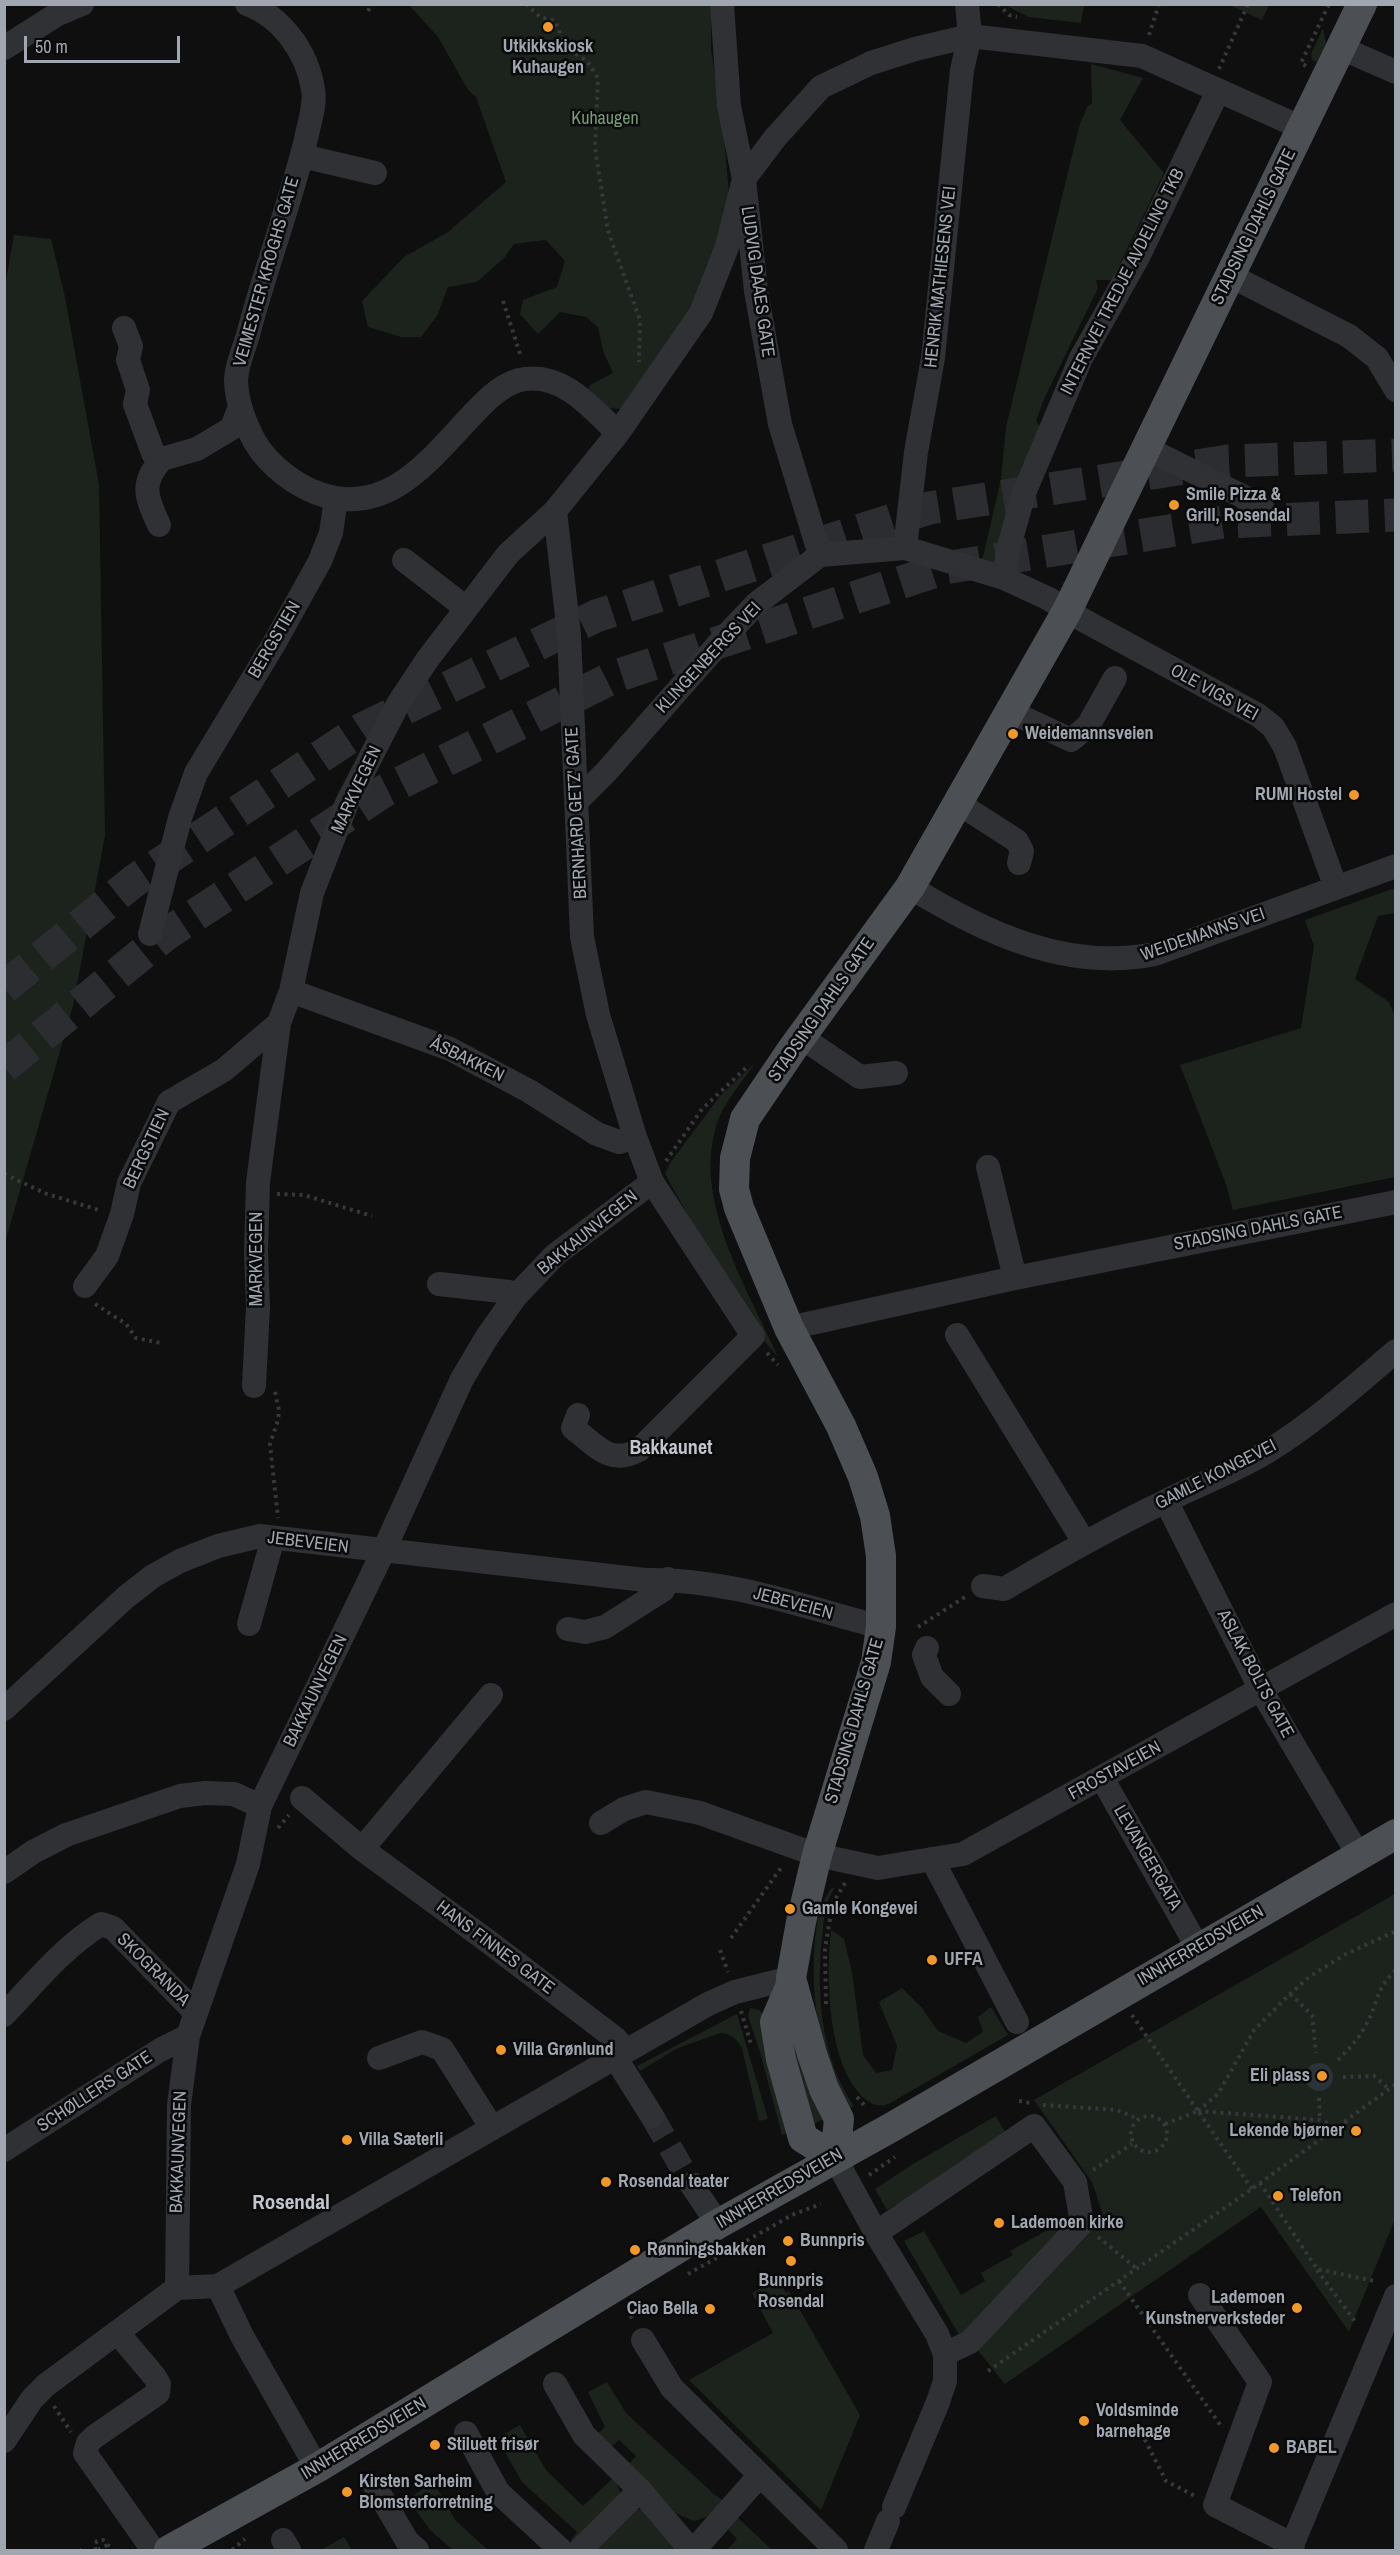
<!DOCTYPE html>
<html>
<head>
<meta charset="utf-8">
<style>
  body { margin:0 }
  #map { position:relative; width:1400px; height:2555px; overflow:hidden; background:#0f0f10; font-family:"Archivo Narrow",sans-serif }
  canvas { display:block }
  .frame { position:absolute; inset:0; border:6px solid #a0a7b1; pointer-events:none }
  .scale { position:absolute; left:24px; top:36px; width:156px; height:27px; box-sizing:border-box; border:3px solid #a0a7b1; border-top:0; padding-left:8px; font-size:18px; line-height:21px; white-space:nowrap; color:#a0a7b1; -webkit-text-stroke:4px #0a0a0b; paint-order:stroke }
</style>
</head>
<body>
<div id="map">
<canvas width="1400" height="2555"></canvas>
<div class="frame"></div>
<div class="scale">50 m</div>
</div>
<script>
const ctx = document.querySelector('canvas').getContext('2d');
ctx.lineJoin = 'round';
function paint(path, color) { ctx.fillStyle = color; ctx.fill(path, 'evenodd'); }
function stroke(path, color, width, dash) { ctx.strokeStyle = color; ctx.lineWidth = width; ctx.lineCap = dash ? 'butt' : 'round'; ctx.setLineDash(dash || []); ctx.stroke(path); }
function write(font, color, halo, rows, align = 'center') {
  ctx.font = font + ' "Archivo Narrow",sans-serif'; ctx.lineWidth = 5; ctx.setLineDash([]); ctx.textBaseline = 'middle'; ctx.strokeStyle = halo; ctx.fillStyle = color; for (const [text, x, y, turn = 0] of rows) {
    ctx.save(); ctx.translate(x, y); ctx.rotate((+turn || 0) * Math.PI / 180); ctx.textAlign = isNaN(turn) ? turn : align; if (halo) ctx.strokeText(text, 0, 0); ctx.fillText(text, 0, 0); ctx.restore();
  }
}
const green = new Path2D(`
  M409 5H711V49L724 137 730 205 694 309 622 409 606 408 587 393 590 385 613 373 603 351 598 327 586 317 560 312 538 334 520 314 523 300 557 287 565 261 546 240 514 244 504 258 477 282 448 287 437 316 421 337H401L368 327 362 301 404 257 448 232 506 182 476 97 468 90 438 37Z
  M1005 5H1084L1081 23 1028 17Z
  M1230 5H1269L1262 20Z
  M1323 28 1326 43 1317 62 1312 60 1311 54Z
  M1091 64 1143 78 1120 120 1164 173 1112 280H1096L1098 288 1044 399 1036 421 1044 432 1003 564 982 561 1001 479 1006 427 1079 127 1087 107 1092 103Z
  M14 235 51 239 65 297 99 485 105 836 73 1006 6 1239 4 292Z
  M1395 888V913L1378 916 1355 979 1389 1002 1395 1016V1177L1233 1210 1226 1184 1180 1065 1301 1028 1314 946 1305 920Z
  M755 1063C741 1084 721 1105 715 1130 695 1206 748 1289 778 1357L758 1334 754 1315 695 1228 665 1174 670 1163 720 1096Z
  M833 1887 834 1889C824 1904 824 1921 822 1938 816 1993 821 2059 854 2106L850 2108C840 2100 838 2087 834 2075 829 2064 824 2052 821 2040 813 2005 806 1913 833 1887Z
  M1395 1894V2219L1349 2332 1261 2207 1005 2384 975 2347 1083 2237 1102 2212 1092 2182 1034 2100Z
  M831 1930 844 1939 852 1972 863 2055 876 2073 892 2070 897 2046 879 2002 902 1988 922 2008 938 2031 966 2043 983 2032 978 2017 991 2007 1008 2035 897 2099C894 2101 889 2104 885 2105 877 2107 870 2103 864 2098 827 2064 826 1977 831 1930Z
  M750 2008 759 2010 765 2016 786 2134 782 2135 760 2052 748 2016Z
  M737 2014 768 2119 759 2121 742 2048C737 2040 731 2033 720 2033L676 2049 640 2071 637 2066Z
  M792 2014 824 2119 813 2124 791 2050Z
  M996 2116 1008 2138 887 2210 875 2189 913 2164Z
  M1069 2218 1076 2229 970 2342 958 2333 904 2241 924 2231 961 2295 985 2281 981 2273 1013 2255 1010 2251Z
  M778 2278 786 2293 789 2291 860 2415 821 2510 689 2380 773 2333 752 2293Z
  M607 2382 626 2413 715 2495 723 2500 709 2516 694 2521 677 2514 627 2466 636 2456 619 2440 609 2449 595 2436 605 2427 588 2392Z
  M520 2425 546 2470 583 2506 614 2477 620 2492 619 2499 577 2541H570L577 2532 522 2482 497 2438Z
  M433 2481 456 2521 488 2550H453L431 2531 408 2500Z
  M644 2509 678 2550H596L635 2510Z
  M735 2515 772 2550H727L737 2539 724 2525Z
  M344 2537 352 2550H321Z`);
const water = new Path2D(`
  M1305 2077a14 14 0 1 1 28 0a14 14 0 1 1-28 0Z`);
const minorTunnel = new Path2D(`
  M652 2116 691 2184`);
const highwayTunnel = new Path2D(`
  M4 988 134 881 362 729 596 616 929 508 1228 461 1396 455
  M4 1067 165 935 384 791 616 676 945 568 1223 522 1396 515`);
const path = new Path2D(`
  M526 4 540 17 555 21 567 49 587 61 598 78 595 148 608 231 640 320 639 362
  M998 4 1009 15 1017 17
  M368 11 372 4
  M1149 35 1159 4
  M1306 66 1301 63 1329 4
  M1219 69 1248 4
  M503 301 521 357
  M666 1161 702 1109 749 1065
  M4 1174 47 1194 102 1211
  M277 1194 304 1195 372 1216
  M95 1304 126 1324 136 1338 161 1343
  M767 1353 778 1365
  M275 1392 279 1410 278 1420 270 1444 278 1518
  M918 1627 965 1597
  M278 1828 289 1815
  M832 1905 845 1883
  M731 1938 783 1865
  M720 1950 728 1972
  M1290 1994 1312 2015 1316 2053
  M826 2004 825 1949 831 1913
  M741 2011 751 2044
  M1132 2015 1198 2111
  M1338 2060C1350 2048 1360 2037 1367 2023 1379 2001 1375 1989 1396 1970
  M1343 2077 1374 2076 1389 2089
  M857 2097 865 2106
  M1319 2098 1320 2120
  M1019 2101 1030 2103
  M1043 2105 1117 2110 1138 2119
  M1198 2111 1218 2094 1254 2030 1290 1994 1309 1977 1344 1955 1396 1931
  M1198 2111 1320 2120 1336 2126
  M1131 2134a18 18 0 1 1 36 0a18 18 0 1 1-36 0Z
  M1345 2121 1351 2128
  M1165 2124 1198 2111 1252 2189
  M1093 2170 1132 2144
  M869 2175 895 2157
  M1260 2183 1317 2269 1374 2281
  M1098 2237 1137 2269
  M1317 2270 1357 2324
  M688 2274 794 2214 821 2204
  M1119 2281 1221 2426
  M627 2309 634 2322
  M988 2371 1252 2189 1396 2084
  M54 2406 71 2432
  M1138 2426 1166 2481 1195 2496
  M80 2550H81
  M96 2550 94 2546 97 2541 103 2540 113 2550
  M98 2550 109 2544
  M232 2550 245 2539`);
const minor = new Path2D(`
  M247 4C282 17 307 52 313 89 316 105 309 123 306 139 290 205 265 269 248 335 244 349 236 366 236 381 237 403 244 422 255 442 269 466 297 487 323 495 392 516 433 455 476 411 489 397 506 381 525 379 565 374 592 409 618 433
  M722 4 729 106 744 179 756 291 780 424 820 555
  M4 48 56 15 82 4
  M1341 48 1396 72
  M302 156 375 173
  M1231 276 1349 336 1377 358 1396 390
  M124 328 131 346 128 360 138 390 135 404 153 453 162 459 197 449 232 428 239 409
  M1146 448 1262 506
  M159 525C146 497 140 483 162 459
  M905 548 916 452 933 358 962 70 970 36 967 4
  M404 560 466 608
  M1004 578 1008 550 1024 493 1081 358 1138 257 1218 91
  M1009 711 1071 740 1088 726 1115 678
  M576 802 607 771 721 641 756 604 820 555 905 548 1004 578 1049 599 1083 620 1258 715 1273 727 1285 747 1336 888
  M958 803 1017 841 1022 851 1019 863
  M910 887C983 932 1067 972 1155 954L1396 866
  M150 934 180 818 196 773 275 642 320 561 331 533 336 499
  M291 991 450 1049 529 1091 597 1134 619 1142 635 1137
  M801 1037 860 1077 896 1073
  M988 1167 1015 1278
  M439 1284 509 1292 515 1297
  M85 1286 107 1256 122 1214 129 1183 169 1102 224 1070 279 1023
  M789 1328 1015 1278 1396 1202
  M957 1335 1084 1542
  M254 1386 258 1307 256 1252 258 1182 279 1023 291 991 312 893 347 803 398 704 427 660 508 554 555 511
  M578 1415 573 1428C596 1445 609 1466 639 1450L753 1336 652 1182 635 1137 598 1015 582 937 569 634 555 511 618 433 701 313 727 247 744 179 775 138 821 87 871 63 915 49 970 36 1142 56 1302 128
  M1166 1501 1261 1690 1352 1844
  M983 1586 1004 1589C1057 1558 1109 1528 1164 1502 1199 1484 1237 1471 1270 1450 1315 1422 1356 1385 1396 1351
  M249 1624 273 1538
  M568 1629 585 1632 605 1627 663 1590 668 1579
  M927 1648 924 1655 932 1677 949 1694
  M4 1709 126 1597 153 1576 180 1561 218 1546 260 1536 645 1580C725 1578 804 1607 881 1627
  M1102 1778 1193 1939
  M302 1798 362 1849 489 1942 616 2039 625 2050
  M601 1823 624 1809 646 1802 700 1813 817 1855 878 1868 963 1854 1396 1614
  M362 1849 491 1695
  M932 1859 1017 2022
  M4 1872 33 1852 66 1835 180 1796 205 1793 234 1794 260 1806
  M4 2015C35 1983 62 1948 101 1924L113 1928 196 2013
  M615 2057 652 2116
  M379 2058 422 2042 442 2049 492 2128
  M4 2150 160 2050 188 2036
  M835 2158 876 2233 937 2334 945 2354V2381L938 2402 894 2507
  M691 2184 718 2224
  M876 2233 1034 2126 1075 2182 1082 2223 970 2342 945 2354
  M218 2286 242 2336 317 2468
  M177 2288 179 2105 188 2036 248 1864 260 1806 383 1552 462 1379 487 1337 515 1297 555 1255 652 1182
  M1200 2295 1260 2382 1215 2505 1293 2545
  M117 2332 154 2376 159 2384 158 2393 94 2437 88 2443 85 2453 153 2550
  M643 2340 672 2388 836 2550
  M555 2384 584 2435 640 2490 691 2550
  M466 2433 498 2492 561 2550
  M4 2441 32 2399 46 2385 177 2288 218 2286 708 2004 735 1992 791 1978
  M375 2486 407 2541 417 2550
  M283 2540 289 2550
  M580 2550 640 2490
  M694 2550 760 2475
  M876 2550 888 2521
  M1290 2550 1396 2296`);
const major = new Path2D(`
  M791 1985 775 2022 781 2059 803 2138 835 2158
  M835 2158 839 2119 824 2089 812 2054 791 1978 801 1922 817 1855 876 1662 881 1627V1556L875 1516 863 1477 841 1426 789 1328 739 1208 734 1189 735 1158 745 1119 793 1048 910 887 1067 611 1362 4
  M169 2550 317 2468 718 2224 892 2127 1396 1834`);
const markers = [
  [548,27,6,"#f09928"],
  [1174,505,6,"#f09928"],
  [1013,734,6,"#f09928"],
  [1354,795,6,"#f09928"],
  [790,1909,6,"#f09928"],
  [932,1960,6,"#f09928"],
  [501,2050,6,"#f09928"],
  [1322,2076,6,"#f09928"],
  [1356,2131,6,"#f09928"],
  [347,2140,6,"#f09928"],
  [606,2182,6,"#f09928"],
  [1278,2196,6,"#f09928"],
  [999,2223,6,"#f09928"],
  [788,2241,6,"#f09928"],
  [635,2250,6,"#f09928"],
  [791,2261,6,"#f09928"],
  [1297,2308,6,"#f09928"],
  [710,2309,6,"#f09928"],
  [1084,2421,6,"#f09928"],
  [435,2445,6,"#f09928"],
  [1274,2448,6,"#f09928"],
  [347,2492,6,"#f09928"]
];
const poiNames = [
  ["Utkikkskiosk",548,47,"center"],
  ["Kuhaugen",548,68,"center"],
  ["Smile Pizza &",1186,495],
  ["Grill, Rosendal",1186,516],
  ["Weidemannsveien",1025,734],
  ["RUMI Hostel",1342,795,"right"],
  ["Gamle Kongevei",802,1909],
  ["UFFA",944,1960],
  ["Villa Grønlund",513,2050],
  ["Eli plass",1310,2076,"right"],
  ["Lekende bjørner",1344,2131,"right"],
  ["Villa Sæterli",359,2140],
  ["Rosendal teater",618,2182],
  ["Telefon",1290,2196],
  ["Lademoen kirke",1011,2223],
  ["Bunnpris",800,2241],
  ["Rønningsbakken",647,2250],
  ["Bunnpris",791,2281,"center"],
  ["Rosendal",791,2302,"center"],
  ["Lademoen",1285,2298,"right"],
  ["Kunstnerverksteder",1285,2319,"right"],
  ["Ciao Bella",698,2309,"right"],
  ["Voldsminde",1096,2411],
  ["barnehage",1096,2432],
  ["Stiluett frisør",447,2445],
  ["BABEL",1286,2448],
  ["Kirsten Sarheim",359,2482],
  ["Blomsterforretning",359,2503]
];
const parkNames = [
  ["Kuhaugen",605,119]
];
const streetNames = [
  ["STADSING DAHLS GATE",1254,227,-64],
  ["VEIMESTER KROGHS GATE",267,272,-74],
  ["HENRIK MATHIESENS VEI",941,277,-84],
  ["LUDVIG DAAES GATE",757,282,82],
  ["INTERNVEI TREDJE AVDELING TKB",1123,282,-63],
  ["BERGSTIEN",275,640,-60],
  ["KLINGENBERGS VEI",709,658,-47],
  ["OLE VIGS VEI",1214,693,29],
  ["MARKVEGEN",357,790,-65],
  ["BERNHARD GETZ' GATE",577,813,-93],
  ["WEIDEMANNS VEI",1203,935,-19],
  ["STADSING DAHLS GATE",822,1010,-55],
  ["ÅSBAKKEN",467,1060,26],
  ["BERGSTIEN",147,1149,-65],
  ["STADSING DAHLS GATE",1258,1229,-11],
  ["BAKKAUNVEGEN",588,1233,-39],
  ["MARKVEGEN",257,1259,-90],
  ["GAMLE KONGEVEI",1216,1475,-27],
  ["JEBEVEIEN",308,1543,7],
  ["JEBEVEIEN",793,1604,15],
  ["ASLAK BOLTS GATE",1255,1674,62],
  ["BAKKAUNVEGEN",316,1691,-64],
  ["STADSING DAHLS GATE",855,1721,-74],
  ["FROSTAVEIEN",1115,1771,-29],
  ["LEVANGERGATA",1147,1858,60],
  ["INNHERREDSVEIEN",1201,1946,-30],
  ["HANS FINNES GATE",495,1948,37],
  ["SKOGRANDA",153,1970,45],
  ["SCHØLLERS GATE",95,2092,-33],
  ["BAKKAUNVEGEN",179,2152,-88],
  ["INNHERREDSVEIEN",780,2189,-30],
  ["INNHERREDSVEIEN",364,2439,-31]
];
const neighbourhoodNames = [
  ["Bakkaunet",671,1449]
];
const quarterNames = [
  ["Rosendal",291,2203]
];
paint(green, '#1b231c');
paint(water, '#293338');
stroke(minorTunnel, '#2c2d30', 24, [24, 12]);
stroke(highwayTunnel, '#2c2d30', 33, [33, 16]);
stroke(path, '#36383c', 4, [3, 4.5]);
stroke(minor, '#303135', 24);
stroke(major, '#4c4f54', 30);
for (const [x, y, r, color] of markers) { const dot = new Path2D(); dot.arc(x, y, r, 0, 2 * Math.PI); ctx.fillStyle = color; ctx.fill(dot); stroke(dot, '#0a0a0b', 2); }
write('bold 18px', '#a0a7b1', '#0a0a0b', poiNames, 'left');
write('18px', '#789d77', '#0a0a0b', parkNames);
write('18px', '#a0a7b1', '#0a0a0b', streetNames);
write('bold 20px', '#c1c5cd', '#0a0a0b', neighbourhoodNames);
write('bold 21px', '#c1c5cd', '#0a0a0b', quarterNames);
</script>
</body>
</html>
